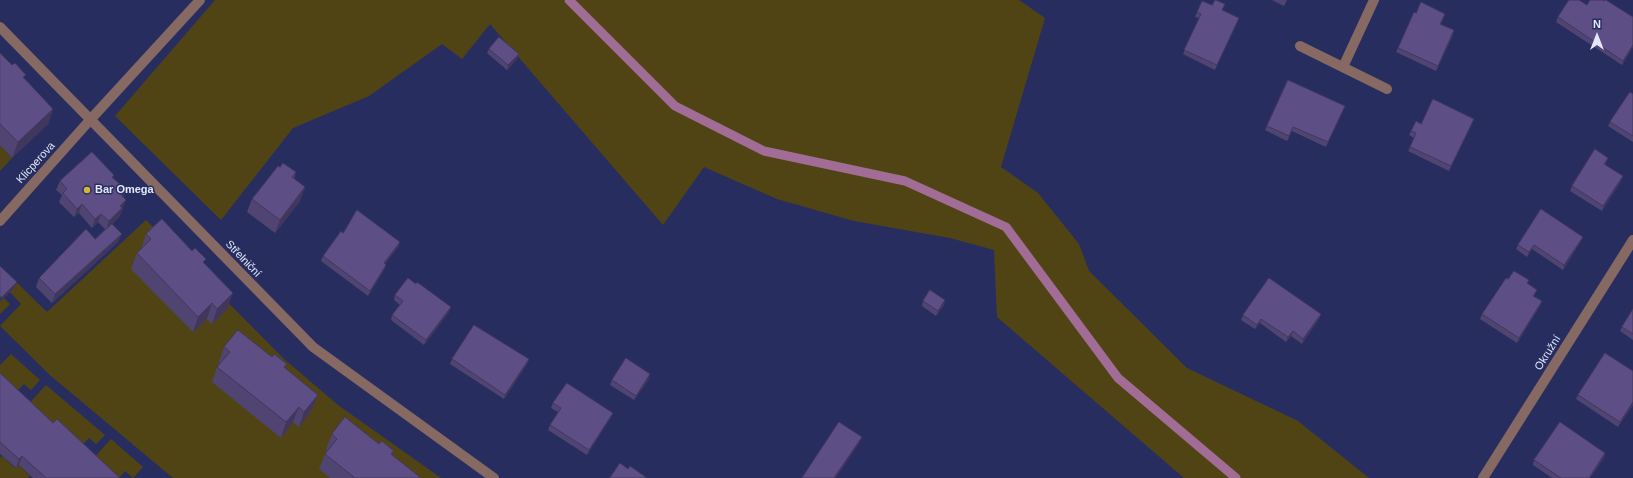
<!DOCTYPE html>
<html>
<head>
<meta charset="utf-8">
<style>
  body { margin:0 }
  #map { position:relative; width:1633px; height:478px; overflow:hidden; background:#272e5f; font-family:Arial,sans-serif }
  canvas { display:block }
  .north { position:absolute; left:1577px; top:16px; width:40px; height:40px; -webkit-text-stroke:3px #272e5f; paint-order:stroke; rotate:0deg; font-size:11px; font-weight:700; line-height:16px; text-align:center; color:#e2e7fa }
  .north::after { content:''; display:block; margin:auto; width:14px; height:18px; background:#e2e7fa; clip-path:polygon(50% 0,100% 100%,50% 72%,0 100%) }
</style>
</head>
<body>
<div id="map">
<canvas width="1633" height="478"></canvas>
<div class="north">N</div>
</div>
<script>
const ctx = document.querySelector('canvas').getContext('2d');
ctx.lineJoin = 'round';
function paint(path, color) { ctx.fillStyle = color; ctx.fill(path, 'evenodd'); }
function stroke(path, color, width, dash) { ctx.strokeStyle = color; ctx.lineWidth = width; ctx.lineCap = dash ? 'butt' : 'round'; ctx.setLineDash(dash || []); ctx.stroke(path); }
function write(font, color, halo, rows, align = 'center') {
  ctx.font = font + ' Arial,sans-serif'; ctx.lineWidth = 3; ctx.setLineDash([]); ctx.textBaseline = 'middle'; ctx.strokeStyle = halo; ctx.fillStyle = color; for (const [text, x, y, turn = 0] of rows) {
    ctx.save(); ctx.translate(x, y); ctx.rotate((+turn || 0) * Math.PI / 180); ctx.textAlign = isNaN(turn) ? turn : align; if (halo) ctx.strokeText(text, 0, 0); ctx.fillText(text, 0, 0); ctx.restore();
  }
}
const green = new Path2D(`
  M215 0H1019L1045 18 1001 167 1038 193 1079 244 1089 271 1187 368 1298 421 1369 478H1184L997 317 994 250 950 238 854 221 777 199 704 167 663 225 490 24 462 59 442 44 369 96 293 128 221 220 115 116Z
  M0 145 12 158 0 171Z
  M146 220 284 359 338 405 441 478H173L51 376 0 326 21 304 10 292 0 266 47 312Z
  M4 298 10 304 0 314V302Z
  M11 354 40 380 31 390 24 384 12 396 0 385V365Z
  M46 385 105 435 96 444 89 438 77 450 25 408Z
  M111 439 143 467 133 478 125 471 119 478 90 462Z
  M2 456 15 468 19 465 30 476 28 478H0V458Z`);
const stream = new Path2D(`
  M569 0 675 106 764 151 905 181 1006 227 1118 378 1236 478`);
const lane = new Path2D(`
  M90 120 200 0`);
const street = new Path2D(`
  M0 27 313 347 494 478
  M1300 46 1387 89
  M1343 67 1374 0
  M0 221 90 120
  M1483 478 1633 240`);
const wall = new Path2D(`
  M1272 0H1287L1284 6Z
  M1587 5 1633 17V47L1622 65 1556 22 1558 17Z
  M1222 10 1239 18 1215 70 1183 54 1199 18 1195 17 1197 12Z
  M1416 13 1445 14 1441 24 1453 35 1436 71 1396 52 1398 48Z
  M489 49 517 59 507 70 487 53Z
  M0 53 53 109 48 124 12 158 0 145Z
  M1633 94V142L1608 126 1610 122Z
  M1345 106 1326 147 1292 131 1287 141 1265 130 1267 126Z
  M1421 124H1472L1449 171 1408 151 1414 138 1409 135 1411 131Z
  M1608 158 1605 165 1621 181 1602 211 1570 191 1572 186Z
  M280 167 296 172 294 178 305 187 300 201 275 233 247 212 252 199Z
  M114 175 113 178 126 190 123 197V208L122 210 119 217 112 224 118 242 52 303 36 287 39 278 95 239 105 229 98 222 92 228 79 213 74 217 59 202 62 195 56 190 60 181Z
  M146 234 204 264 227 309 212 324 207 319 193 332 131 269 137 253 141 250Z
  M1581 241 1563 270 1532 249 1527 257 1516 249 1518 245Z
  M400 242 398 247 385 264 384 270 368 296 321 261 323 256Z
  M1508 279 1529 280 1527 284 1537 290 1534 296 1542 301 1540 306 1517 343 1480 319 1482 314Z
  M416 284 449 312 424 345 391 320 392 315 400 305 394 300 395 295Z
  M923 301 944 305 936 316 922 306Z
  M1633 309V340L1620 331 1622 327Z
  M1321 314 1319 319 1302 344 1291 336 1286 342 1260 323 1255 329 1241 320 1243 315Z
  M224 347 285 368 312 410 299 427 293 422 281 438 212 382 217 367 220 363 219 362Z
  M452 359H529L527 364 504 399 450 364Z
  M0 373 53 423 120 478H33L19 465 16 468 0 454Z
  M649 379 634 400 610 385 612 380Z
  M1578 395 1633 405 1618 427 1576 399Z
  M553 403 613 413 611 417 587 455 548 430 550 425 558 412 551 408Z
  M332 434 392 455 421 478H330L319 469 325 454 327 450 326 449Z
  M1605 453 1604 458 1590 478H1552L1533 465 1534 460Z`);
const shadedWall = new Path2D(`
  M1239 18 1237 23 1215 70 1217 65Z
  M1454 30 1453 35 1436 71 1438 66Z
  M1633 45V47L1622 65 1623 61Z
  M519 54 517 59 507 70 508 65Z
  M1345 106 1343 111 1326 147 1328 142Z
  M53 109 48 124 12 158 18 142Z
  M1474 119 1472 124 1449 171 1451 166Z
  M1623 176 1621 181 1602 211 1603 206Z
  M305 187 300 201 275 233 280 220Z
  M126 190 123 199 121 195Z
  M126 200 119 217 106 230 109 221 120 206Z
  M82 204 79 213 74 217 77 209Z
  M101 214 98 222 92 228 95 219Z
  M122 234 118 242 52 303 55 294Z
  M1583 237 1581 241 1563 270 1564 265Z
  M400 242 398 247 382 268 384 263Z
  M1534 245 1532 249 1527 257 1529 252Z
  M386 265 384 270 368 296 370 291Z
  M17 282 15 287 0 302 1 298Z
  M233 293 227 309 212 324 217 309Z
  M945 300 944 305 936 316 938 311Z
  M1542 301 1540 306 1517 343 1519 338Z
  M212 303 207 319 193 332 198 317Z
  M451 307 449 312 424 345 426 340Z
  M1321 314 1319 319 1302 344 1303 339Z
  M1261 319 1260 323 1255 329 1257 325Z
  M1293 331 1291 336 1286 342 1288 337Z
  M529 359 527 364 504 399 505 395Z
  M650 374 649 379 634 400 636 396Z
  M318 395 312 410 299 427 304 412Z
  M1633 402V405L1618 427 1620 422Z
  M299 407 293 422 281 438 286 422Z
  M613 413 611 417 587 455 589 450Z
  M862 437 860 442 836 478H834Z
  M1605 453 1604 458 1590 478H1589Z
  M22 456 19 465 16 468 19 459Z`);
const building = new Path2D(`
  M1215 0H1216L1225 4 1222 10 1239 18 1217 65 1184 50 1201 14 1197 12 1202 1 1212 5Z
  M1569 0H1579L1587 5 1590 0H1603L1604 1 1605 0H1606L1633 17V45L1623 61 1558 17Z
  M1421 2 1445 14 1440 24 1454 30 1438 66 1398 48 1414 12 1416 13Z
  M499 37 519 54 508 65 489 49Z
  M0 53 12 65 15 63 26 75 23 77 53 109 18 142 0 124Z
  M1288 80 1345 106 1328 142 1293 127 1289 136 1267 126Z
  M1630 92 1633 94V136L1610 122Z
  M1433 99 1474 119 1451 166 1410 147 1416 133 1411 131 1416 121 1421 124Z
  M1595 149 1608 158 1604 164 1623 176 1603 206 1572 186Z
  M92 152 114 175 112 177 126 190 121 195 126 200 120 206 122 208 109 221 101 214 95 219 82 204 77 209 63 193 67 189 60 181Z
  M283 163 296 172 292 177 305 187 280 220 252 199 278 166 280 167Z
  M1541 209 1583 237 1564 265 1534 245 1529 252 1518 245Z
  M357 210 400 242 384 263 386 265 370 291 323 256 341 231 343 233Z
  M162 219 192 251 195 248 206 259 203 262 233 293 217 309 212 303 198 317 137 253 151 239 146 234Z
  M112 224 122 234 55 294 39 278 86 229 95 239Z
  M0 266 17 282 1 298 0 296Z
  M1514 271 1529 280 1527 283 1537 290 1533 296 1542 301 1519 338 1482 314 1506 278 1508 279Z
  M408 278 416 284 417 282 451 307 426 340 392 315 403 301 395 295Z
  M1269 278 1321 314 1303 339 1293 331 1288 337 1261 319 1257 325 1243 315Z
  M930 290 945 300 938 311 923 301Z
  M1633 309V334L1622 327Z
  M474 325 529 359 505 395 452 359Z
  M238 330 272 357 274 354 287 364 284 367 318 395 304 412 299 407 286 422 217 367 230 352 224 347Z
  M1605 353 1633 371V402L1620 422 1578 395Z
  M626 358 650 374 636 396 612 380Z
  M0 373 53 423 57 419 120 478H46L22 456 19 459 0 442Z
  M567 383 613 413 589 450 550 425 561 408 553 403Z
  M345 417 379 444 382 441 394 451 391 454 421 478H355L325 454 337 439 332 434Z
  M839 422 862 437 834 478H802Z
  M1560 422 1605 453 1589 478H1561L1534 460Z
  M620 463 628 469 630 466 647 478H610Z`);
const markers = [
  [87,190,4,"#d5b534"]
];
const streetNames = [
  ["Klicperova",36,163,-48],
  ["Střelniční",243,259,46],
  ["Okružní",1548,353,-58]
];
const poiNames = [
  ["Bar Omega",95,190]
];
paint(green, '#504415');
stroke(stream, '#a16d96', 9);
stroke(lane, '#856962', 10);
stroke(street, '#856962', 10);
paint(wall, '#504472');
paint(shadedWall, '#41375d');
paint(building, '#5d4f85');
stroke(building, '#41375d', 1);
for (const [x, y, r, color] of markers) { const dot = new Path2D(); dot.arc(x, y, r, 0, 2 * Math.PI); ctx.fillStyle = color; ctx.fill(dot); stroke(dot, '#272e5f', 1.5); }
write('11px', '#e2e7fa', '#272e5f', streetNames);
write('bold 11px', '#e2e7fa', '#272e5f', poiNames, 'left');
</script>
</body>
</html>
